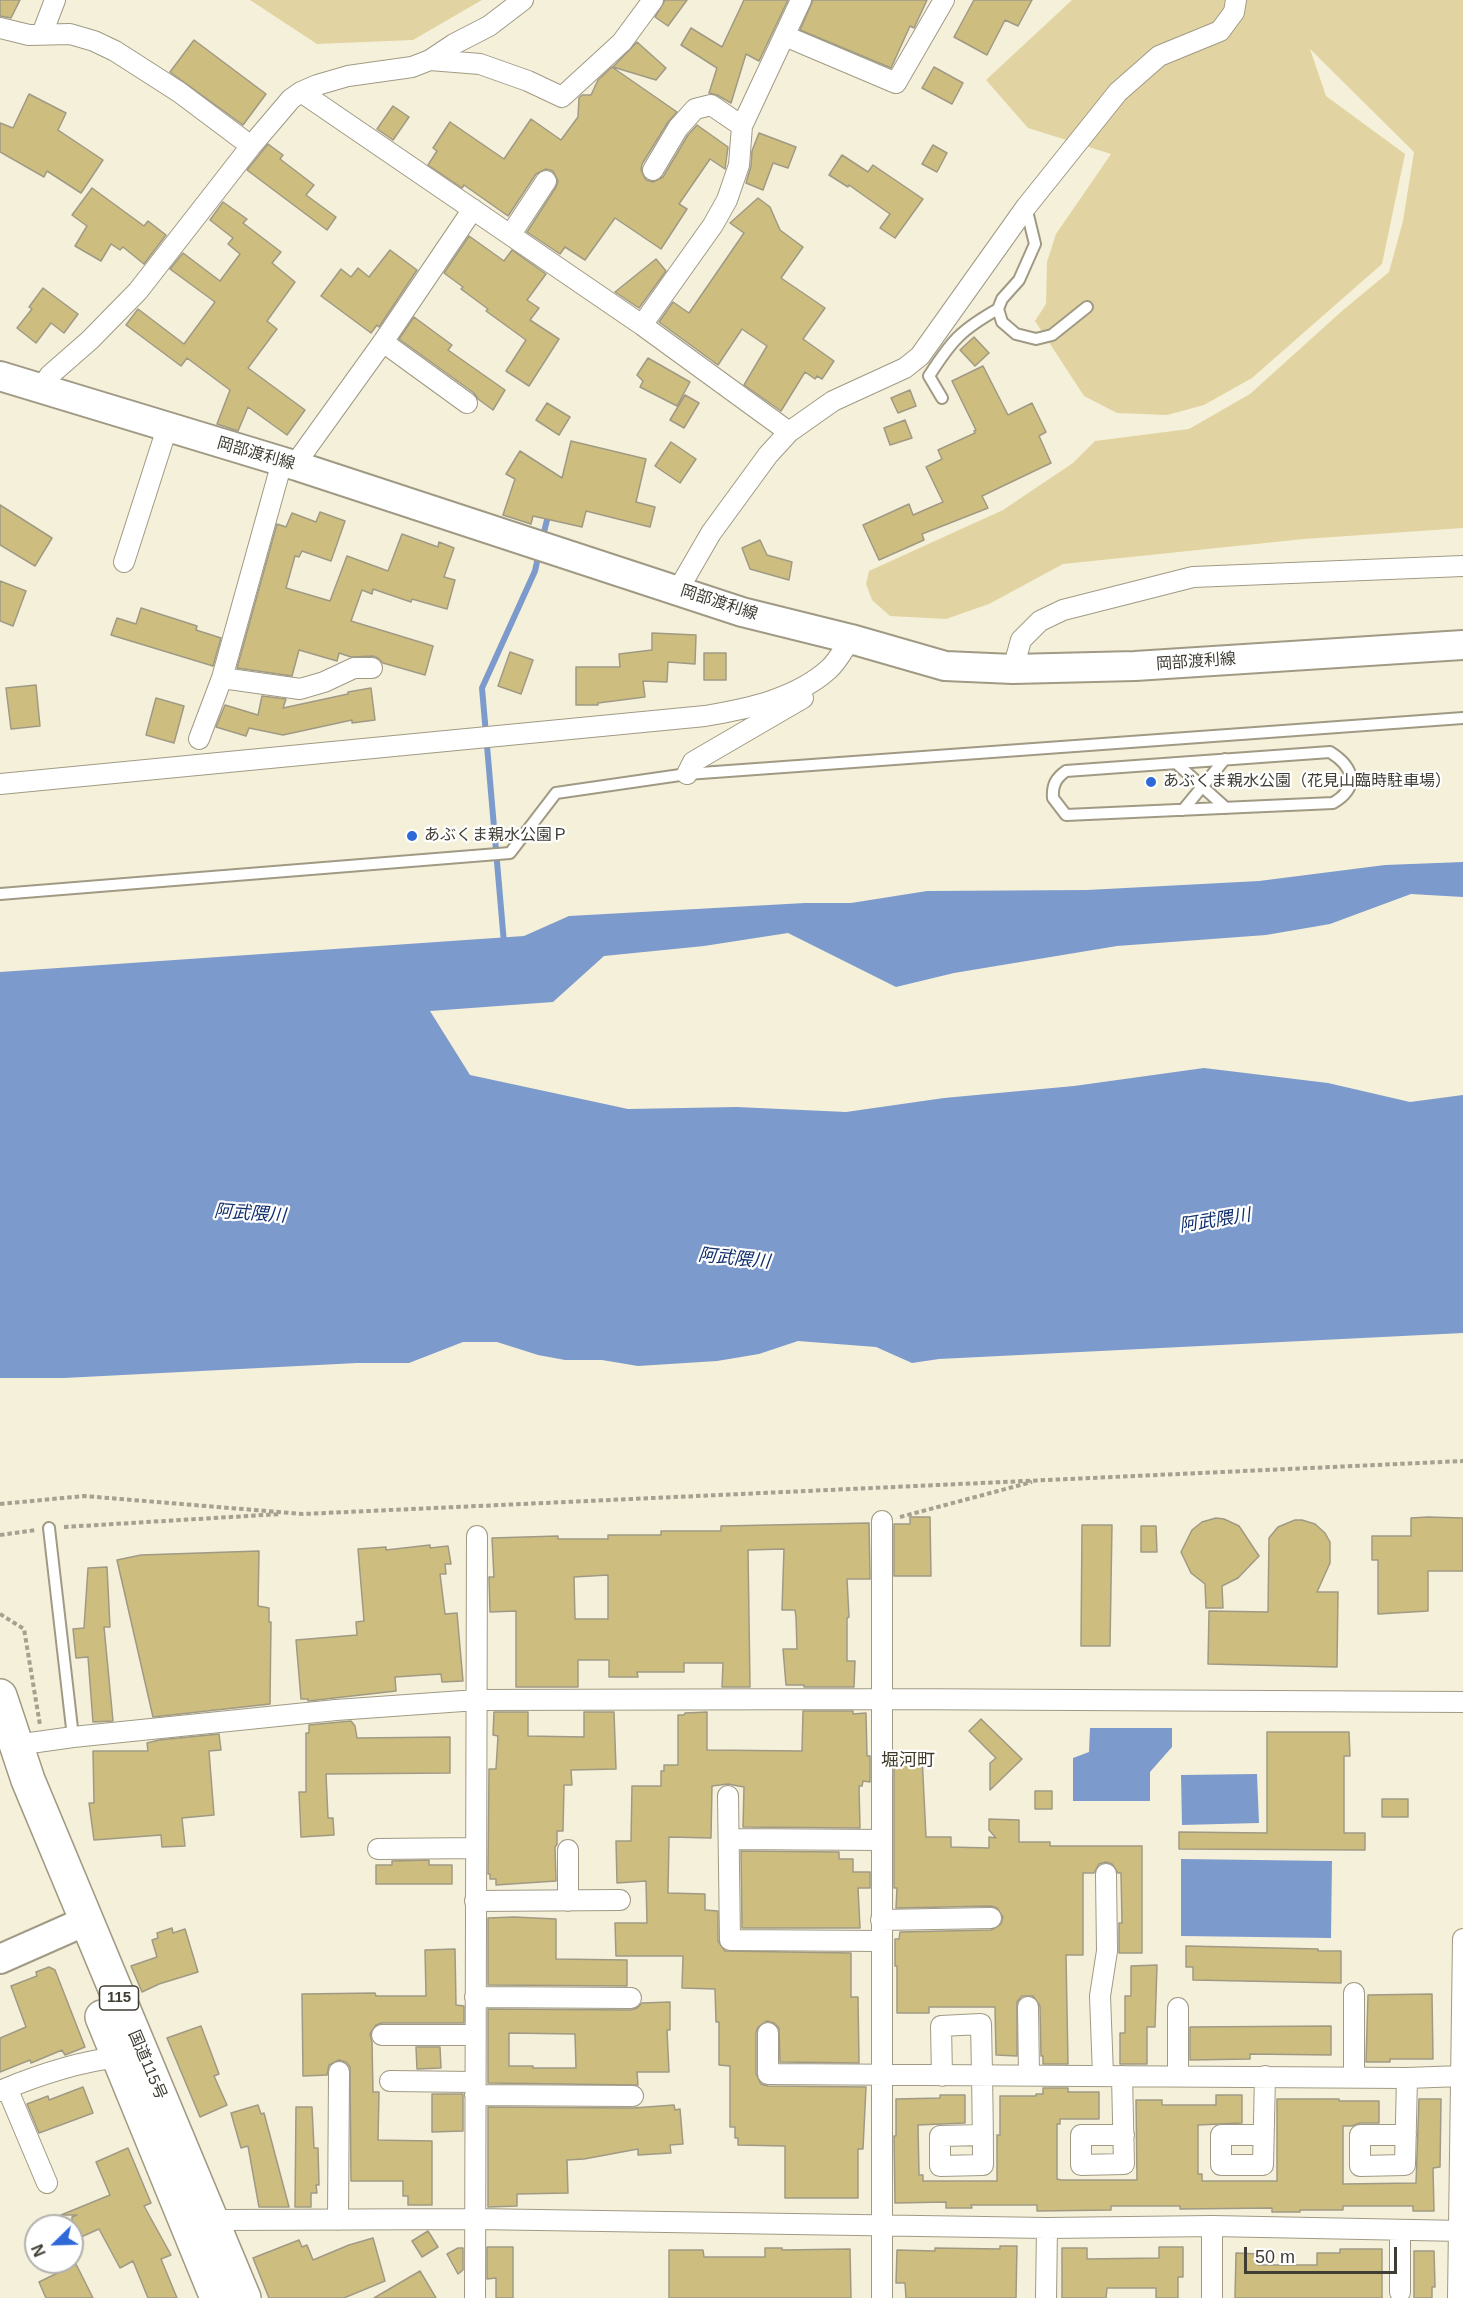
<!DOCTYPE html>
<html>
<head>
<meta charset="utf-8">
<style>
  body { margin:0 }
  #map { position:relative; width:1463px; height:2298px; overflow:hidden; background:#f5f0d9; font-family:Helvetica,sans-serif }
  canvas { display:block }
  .north { position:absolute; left:24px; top:2214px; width:60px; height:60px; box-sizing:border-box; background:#fff; border:2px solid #b2b1ae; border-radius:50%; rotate:247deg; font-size:16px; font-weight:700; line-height:24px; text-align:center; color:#3f3d34 }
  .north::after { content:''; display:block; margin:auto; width:21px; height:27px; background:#2f69d7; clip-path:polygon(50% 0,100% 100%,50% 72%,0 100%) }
  .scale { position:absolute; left:1244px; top:2247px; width:153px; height:27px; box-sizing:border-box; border:3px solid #3f3d34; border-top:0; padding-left:8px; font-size:18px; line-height:21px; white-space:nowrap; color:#3f3d34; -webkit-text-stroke:4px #fff; paint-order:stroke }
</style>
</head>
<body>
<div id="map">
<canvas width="1463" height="2298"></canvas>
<div class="north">N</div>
<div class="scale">50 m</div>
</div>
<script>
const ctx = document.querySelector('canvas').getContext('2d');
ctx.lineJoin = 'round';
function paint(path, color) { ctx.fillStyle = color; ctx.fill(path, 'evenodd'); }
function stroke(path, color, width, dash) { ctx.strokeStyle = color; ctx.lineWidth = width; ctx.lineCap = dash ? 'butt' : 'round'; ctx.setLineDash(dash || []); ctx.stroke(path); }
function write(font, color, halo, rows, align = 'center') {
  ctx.font = font + ' Helvetica,"Noto Sans JP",sans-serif'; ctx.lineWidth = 4.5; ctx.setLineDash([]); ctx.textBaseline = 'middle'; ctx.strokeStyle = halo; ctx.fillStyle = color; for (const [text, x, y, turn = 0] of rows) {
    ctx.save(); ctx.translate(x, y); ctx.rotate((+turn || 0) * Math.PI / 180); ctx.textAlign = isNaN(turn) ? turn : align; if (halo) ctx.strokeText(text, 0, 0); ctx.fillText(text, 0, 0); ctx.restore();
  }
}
const green = new Path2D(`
  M250 0H482L413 40 317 44Z
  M1072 0H1463V528L1304 539 1063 564 989 604 946 619 890 616 872 600 866 584 869 571 1003 510 1073 463 1095 441 1189 429 1250 394 1342 311 1389 272 1403 221 1414 152 1310 49 1326 96 1405 154 1382 264 1252 378 1204 405 1167 415 1117 413 1084 396 1035 321 1046 304 1047 262 1056 234 1111 154 1028 128 986 80Z`);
const water = new Path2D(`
  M1463 862V897L1411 894 1330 924 1266 935 1117 946 954 973 896 987 788 933 704 946 604 956 553 1002 430 1011 470 1075 628 1109 737 1107 846 1112 944 1098 1074 1086 1204 1068 1328 1083 1410 1102 1463 1095V1333L939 1359 912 1363 876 1347 798 1341 759 1354 717 1361 638 1366 602 1360H565L538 1355 497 1342H463L409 1363H357L64 1378H0V972L524 936 569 916 805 903H851L927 891 1087 890 1259 881 1385 865Z
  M1090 1728H1172V1747L1150 1772V1801H1073V1758L1089 1752Z
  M1257 1774 1259 1823 1182 1825 1181 1775Z
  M1181 1859 1332 1861 1331 1938 1181 1936Z`);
const stream = new Path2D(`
  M542 540 549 512
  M504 943 482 688 535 571 539 553`);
const building = new Path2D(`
  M0 0H20L11 18 0 16Z
  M665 0H687L668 26 655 17Z
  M744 0H788L759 61 746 54 731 103 717 95 709 93 717 68 681 45 691 28 722 47Z
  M813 0H927L914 28 910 26 891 68 800 30Z
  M974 0H1032L1018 26 1005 20 987 55 954 37Z
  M194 40 266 94 243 125 170 72Z
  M637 42 666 68 656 80 613 67Z
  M612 67 677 112 668 122 642 164 641 170 646 180 653 182 663 177 688 135 697 125 728 147 725 169 710 159 679 204 687 209 661 249 615 218 585 260 565 247 560 254 527 232 556 187 558 181 553 171 546 169 536 174 508 216 464 185 462 188 428 165 437 151 433 148 450 122 504 159 531 119 561 140 578 117 579 98 582 95H591L598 80Z
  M934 67 963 83 952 104 922 88Z
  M29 94 66 113 58 130 103 160 81 193 47 171 44 177 0 152V123L13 128Z
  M393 106 409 117 393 140 377 129Z
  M759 133 796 147 788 168 773 163 763 190 746 183 751 166 752 151Z
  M268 144 283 155 280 159 314 185 306 195 336 217 327 230 247 170Z
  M933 145 947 153 937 172 922 164Z
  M842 155 868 172 873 165 923 199 895 238 880 228 890 214 849 185 848 187 829 175Z
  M92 188 144 226 148 221 166 235 144 264 123 247 120 250 111 244 101 261 75 246 87 226 72 215Z
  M758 198 770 207 780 230 803 247 781 278 825 308 803 339 834 361 822 379 817 376 815 379 805 372 781 411 744 385 767 346 742 329 718 365 659 322 673 302 689 313 744 233 730 223Z
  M223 202 247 219 243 223 281 252 272 263 295 282 267 321 277 329 248 368 305 410 287 435 248 407 238 431 217 424 230 390 187 358 181 366 126 325 138 309 184 344 215 302 170 269 183 253 220 281 240 254 228 244 233 238 210 220Z
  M469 236 504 261 512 250 546 274 527 300 539 308 530 320 559 339 529 386 506 371 526 340 486 311 488 309 461 289 463 287 444 273Z
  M390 250 417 270 379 327 377 325 371 333 321 296 341 269 351 277 358 268 369 277Z
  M656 259 666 271 639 308 615 292Z
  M43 288 78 314 64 333 51 323 36 343 17 328 32 309 29 307Z
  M414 317 452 345 448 350 505 390 493 410 478 399 474 393 399 339Z
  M974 337 989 353 975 366 960 350Z
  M648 358 690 382 677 406 640 387 643 381 637 375Z
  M983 366 1008 415 1032 403 1046 432 1039 436 1051 463 982 496 988 508 922 534 924 540 879 560 863 525 909 504 913 515 943 502 926 467 942 459 938 450 975 433 974 431 976 430 952 381Z
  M910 390 916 406 898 413 891 398Z
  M685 395 699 403 684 428 670 420Z
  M547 403 570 417 559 435 536 420Z
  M905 420 912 438 890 445 884 428Z
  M571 441 646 459 636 502 655 507 650 527 586 511 582 527 533 516 531 524 503 515 515 479 506 474 520 451 562 478Z
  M671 442 696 459 680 483 655 466Z
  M0 505 52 538 35 566 0 545Z
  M320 512 345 521 331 561 302 551 299 557 295 556 286 588 330 601 347 556 388 571 402 534 438 547 439 542 454 548 444 577 455 580 447 609 412 599 411 602 373 589 372 594 362 590 351 621 433 646 425 675 383 663 378 658 373 656 351 657 339 653 337 661 299 650 292 676 237 668 277 524 286 527 292 513 316 522Z
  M760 540 767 555 792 562 789 580 750 569 742 548Z
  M0 581 26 591 13 626 0 621Z
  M141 608 197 626 196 630 221 638 213 666 111 635 117 618 136 624Z
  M652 633 696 635 695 664 668 662 667 682 643 681 645 697 598 703V705H576V667H620L619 654 652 650Z
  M510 652 533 660 521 694 498 686Z
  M704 653H726V680H704Z
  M36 685 40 726 11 729 6 688Z
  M371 688 375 720 352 723V720L283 735 249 728 246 736 216 727 225 705 258 715 262 696 286 699 283 708 348 694V692Z
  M156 698 184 706 174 743 146 735Z
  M910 1517H930L931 1576H894V1524H910Z
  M1428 1517 1463 1518V1571H1428V1611L1378 1614V1560H1372V1536H1411V1518Z
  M1216 1518 1224 1519 1239 1526 1259 1556 1238 1578 1222 1586 1223 1608H1206L1205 1584 1191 1573 1181 1552 1192 1530 1202 1522Z
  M1295 1520H1302L1315 1524 1325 1533 1330 1542V1563L1317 1592H1338L1337 1667 1208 1664 1209 1611 1268 1612 1269 1538 1278 1527Z
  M869 1523 870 1579H847L849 1617 847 1618V1661H855L854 1687H804V1685H786L783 1649H797L796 1617 795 1610H782L784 1549 748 1550 750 1687H722L723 1663H684V1672H637L638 1677H609V1660H578V1687H516V1611L490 1612 489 1577H494L492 1538 558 1536V1539H608V1535H661V1531H721V1526ZM608 1575V1619H575L574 1577Z
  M1082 1525H1112L1110 1646H1081Z
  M1141 1526H1156L1157 1552H1141Z
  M430 1545V1548L448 1546 451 1564H445L446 1574H440L445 1614 457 1613 463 1681 442 1682 441 1674 395 1677 396 1691 308 1701V1699H301L296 1640 357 1635 356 1622 364 1621 358 1549 386 1547V1550Z
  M259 1551 258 1606 269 1608V1622H271L270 1704 153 1717 117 1560 141 1555Z
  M107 1567 110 1627H104L113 1721 93 1722 88 1657 76 1658 73 1629 84 1628 88 1568Z
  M803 1711H853V1714L866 1713 867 1756H870V1782L863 1781 862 1786H859L860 1828 743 1827 744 1787 728 1784 712 1786 711 1838 669 1837 668 1893 705 1894V1910L718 1911V1941L725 1951 851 1953V1997H858L859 2063 780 2062 779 2028 774 2023 767 2021 758 2027 756 2032V2074L761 2084 768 2086 866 2087 863 2149H858V2198H785V2146L738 2145V2138H735V2127H730V2066L719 2065V2022H716L715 1989 682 1988 683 1956H616L615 1923H647L646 1881 617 1883 616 1841H631L632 1786H661V1771H664V1765H678V1715H684L685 1713 707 1712V1750L802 1751Z
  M494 1712H528V1736L584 1737V1712H614L616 1769 571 1770 572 1785H564L563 1831H557V1844L555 1847 556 1881 496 1885V1879H490V1874H488L489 1769H496L498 1736 493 1735Z
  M981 1719 1022 1759 990 1790V1763L996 1758 969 1731Z
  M351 1721 355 1726 357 1738 450 1737V1773L326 1774 328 1818H333L334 1835 301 1837 299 1792H306V1733H309V1725Z
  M1267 1732H1349L1350 1756H1344V1833H1365V1850L1179 1849V1832L1267 1833Z
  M219 1734 221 1750 209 1751 214 1815 182 1818 185 1846 162 1847 161 1835 94 1840 89 1803H94L93 1751H148L147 1743 159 1740Z
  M894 1756H922L926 1837H951V1847L989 1848V1837L996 1838 989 1830V1819L1019 1820V1842H1050V1846H1142V1953H1119V1923H1122L1121 1873H1118L1112 1864 1106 1862 1099 1864 1094 1873H1083V1955H1066L1068 2064H1043V2056H1041L1040 2006 1033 1996H1022L1017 2002V2056L996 2055 995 2007H929V2013H897V1966H895V1939H899L900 1932 991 1930 1001 1924 1003 1917 997 1908 991 1906 896 1908 897 1888H894Z
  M1035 1791H1052V1809H1035Z
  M1382 1799H1408V1817H1382Z
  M741 1851 839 1852V1859H853V1872H870V1888H858L860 1928H742Z
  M429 1860V1865H452V1884H376V1865H392V1861Z
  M514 1917 556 1919V1959L627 1960V1986L488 1985V1918Z
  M172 1928 173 1933 185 1929 198 1972 159 1984 142 1992 131 1966 157 1957 152 1940 158 1938 157 1933Z
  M1186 1946 1318 1949V1951H1341V1983L1193 1980V1967H1186Z
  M455 1949 456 2005 464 2006V2023H382L376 2025 370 2034 372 2042 373 2092H379L378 2140 432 2141V2205H408V2196H403V2181H351L350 2067 346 2062 339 2060 329 2065 327 2075 303 2076 302 1994 375 1993 376 1996H426L425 1950Z
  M1157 1965 1155 2027H1147V2064H1120V2033H1125V1996H1131V1966Z
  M49 1967 55 1970 85 2047 65 2055 62 2050 31 2063 30 2060 0 2072V2038L26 2027 11 1986 37 1976 36 1972Z
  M1432 1994 1433 2059H1390V2062H1366L1368 1995Z
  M670 2002V2030H667L669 2072H637L638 2085 488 2083V2009L631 2010 637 2008 642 2003ZM509 2033 575 2034 576 2068H533V2066H509Z
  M201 2026 219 2074 214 2076 227 2105 200 2117 167 2038Z
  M1331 2026V2055L1250 2054V2059L1190 2060V2027Z
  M416 2047H440L441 2068 417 2069Z
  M83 2087 93 2113 39 2133 27 2104 48 2096 49 2100Z
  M1043 2088H1068V2092H1099V2119H1060V2124H1057V2179L1061 2180H1137L1136 2100H1162V2105H1216V2095H1242V2123L1198 2125V2174H1202V2181H1277V2099H1339V2101H1379V2123H1360L1352 2126H1343V2184L1416 2183 1419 2099H1441L1440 2167 1433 2168 1434 2211H1413V2206H1343V2210H1300V2212H1272V2208L1180 2209V2206H1111V2210L1037 2211V2205H971L972 2208H946V2202L895 2203 894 2136H896V2099L940 2098V2095H965V2123L918 2125 919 2175H923V2181H997V2135H1000V2096H1036V2094H1043Z
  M432 2094H463V2131L432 2132Z
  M258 2105 261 2114 264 2113 289 2207H259L248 2146 241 2148 231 2113Z
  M674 2105 675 2110 680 2109 683 2144 670 2145 671 2153 638 2155V2149L584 2159 567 2160 568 2193 517 2194V2206L488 2207V2107L633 2108Z
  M296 2107H312L314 2148H318L319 2185H316L317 2193H311V2207H295Z
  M128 2148 151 2203 144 2206 171 2255 161 2259 177 2298H148L133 2261 120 2268 99 2229 72 2241V2217L77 2215H61L110 2195 96 2162Z
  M428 2231 438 2247 422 2257 412 2241Z
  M373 2238 385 2281 344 2298H269L253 2258 299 2240 302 2247 307 2245 313 2260 349 2245Z
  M1000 2246H1017L1016 2298H906L905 2283H896L897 2250 935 2251V2248L1000 2249Z
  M487 2247H513V2298H496V2278L487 2279Z
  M1159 2247H1183V2277H1178V2298H1156V2288H1107L1106 2298H1062V2248H1087V2259L1159 2258Z
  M458 2248H463V2270L458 2274 447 2254Z
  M765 2248H782V2250L850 2249 851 2298H669V2250H703L704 2257H765Z
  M1340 2249H1382V2298H1235L1236 2253 1259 2254 1258 2265H1317V2253H1340Z
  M1414 2251H1434L1435 2287H1432V2298H1414Z
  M76 2264 93 2298H46L39 2282Z
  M420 2271 436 2298H374Z`);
const path = new Path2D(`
  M0 1504 84 1496 303 1514 1463 1461
  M900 1517 1032 1482
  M64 1527 281 1514
  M0 1535 36 1530
  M0 1614 24 1629 40 1725`);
const lane = new Path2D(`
  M1026 207 1035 244 1019 280 1002 299 998 309 1002 322 1016 334 1036 339 1052 335 1087 307
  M942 398 929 376C952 340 961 330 998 309
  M1330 752C1354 767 1360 787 1333 803L1066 815 1053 798C1052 785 1056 778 1066 771Z
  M1176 763 1226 808
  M1183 810 1225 759
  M0 894 510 853 556 793 687 774 1463 718
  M49 1528 73 1737`);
const street = new Path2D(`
  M0 28 29 35 70 34 94 41 115 51 179 92 251 146
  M42 34 55 0
  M785 36 896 83 944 0
  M430 60 480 64 528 81 562 97 622 42 653 0
  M301 92 642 325 789 432
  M653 170 678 128 695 109 711 105 742 126
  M511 234 546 181
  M642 325 713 225 727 200 739 165 742 126 801 0
  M383 342 467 403
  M40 389 50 375 90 340 138 291 251 146 291 99 301 92 317 85 348 76 412 67 430 60 454 44 489 26 523 0
  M297 466 301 456 383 342 473 209
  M124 562 167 428
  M678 590 711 533 768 455 789 432 833 401 905 368 920 356 1026 207 1118 92 1159 56 1220 31 1234 12 1236 0
  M1013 669 1021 640 1040 621 1063 610 1193 577 1463 566
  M222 678 300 689 324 682 354 668H372
  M199 739 222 678 282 462
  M687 774 693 762 803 698
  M0 784 705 716C747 709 796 699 829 669 838 661 844 648 851 639
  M16 1745 73 1737 336 1710 477 1700 883 1699 1463 1702
  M728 1796 730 1940 881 1941
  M729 1839 882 1840
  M378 1849 475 1848
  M475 1901 620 1900
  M568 1901V1850
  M881 1920 991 1918
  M1354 1993V2076
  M475 1997 631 1998
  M1028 2007 1029 2075
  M1178 2008V2076
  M768 2033V2074L1407 2078 1461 2076
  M382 2035H475
  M1103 2075 1100 1996 1107 1951 1106 1874
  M942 2076 941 2026 981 2024C982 2071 983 2118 983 2165L940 2166V2136L983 2135
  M1122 2076 1124 2164 1081 2165V2135H1124
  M390 2081 475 2082
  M7 2088 47 2183
  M0 2091C38 2075 77 2062 118 2057
  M475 2095 633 2096
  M1263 2135H1221V2165H1263L1265 2076
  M1406 2135H1360V2166L1405 2165 1407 2078
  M338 2220 339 2072
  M203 2224 225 2220 475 2219 1047 2228 1212 2226 1463 2231
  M1400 2231V2292
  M475 2298 477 1536
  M882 2298V1521
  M1046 2298 1047 2228
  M1212 2298V2226
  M1458 2298 1463 1939`);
const secondary = new Path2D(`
  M0 376 297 466 742 612 851 639 945 666 1013 669 1135 666 1463 645
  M0 1959 86 1921`);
const highway = new Path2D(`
  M0 1696 28 1780 244 2298
  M102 2017 217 2298`);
const markers = [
  [1151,782,6,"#2f69d7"],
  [412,836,6,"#2f69d7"]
];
const shields = [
  [119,1998,39]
];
const shieldNames = [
  ["115",119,1998]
];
const streetNames = [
  ["岡部渡利線",256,454,16],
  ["岡部渡利線",719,603,18],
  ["岡部渡利線",1196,662,-4],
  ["国道115号",147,2065,67]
];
const poiNames = [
  ["あぶくま親水公園（花見山臨時駐車場）",1163,782],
  ["あぶくま親水公園Ｐ",424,836]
];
const waterNames = [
  ["阿武隈川",250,1214,4],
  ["阿武隈川",1215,1221,-9],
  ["阿武隈川",734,1259,6]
];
const neighbourhoodNames = [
  ["堀河町",908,1761]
];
paint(green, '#e1d4a2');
paint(water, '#7d9acd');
stroke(stream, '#7d9acd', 6);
paint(building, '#cdbd7f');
stroke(building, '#a09a85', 1.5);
stroke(lane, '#a09a85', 14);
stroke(street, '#a09a85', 22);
stroke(secondary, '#a09a85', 32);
stroke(highway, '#a09a85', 36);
stroke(path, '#a4a190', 4, [4.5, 3]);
stroke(lane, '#fff', 10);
stroke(street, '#fff', 20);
stroke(secondary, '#fff', 28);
stroke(highway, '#fff', 33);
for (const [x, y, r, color] of markers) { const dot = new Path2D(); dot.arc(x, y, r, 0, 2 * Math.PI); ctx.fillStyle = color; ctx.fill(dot); stroke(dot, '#fff', 2); }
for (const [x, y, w] of shields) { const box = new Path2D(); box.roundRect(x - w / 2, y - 12, w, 24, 4.5); ctx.fillStyle = '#fff'; ctx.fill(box); stroke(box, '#3f3d34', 1.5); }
write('bold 15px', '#3f3d34', null, shieldNames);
write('16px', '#3f3d34', '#fff', streetNames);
write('16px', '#3f3d34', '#fff', poiNames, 'left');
write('italic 18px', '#102f6c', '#fff', waterNames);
write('18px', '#3f3a27', '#fff', neighbourhoodNames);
</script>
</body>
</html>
